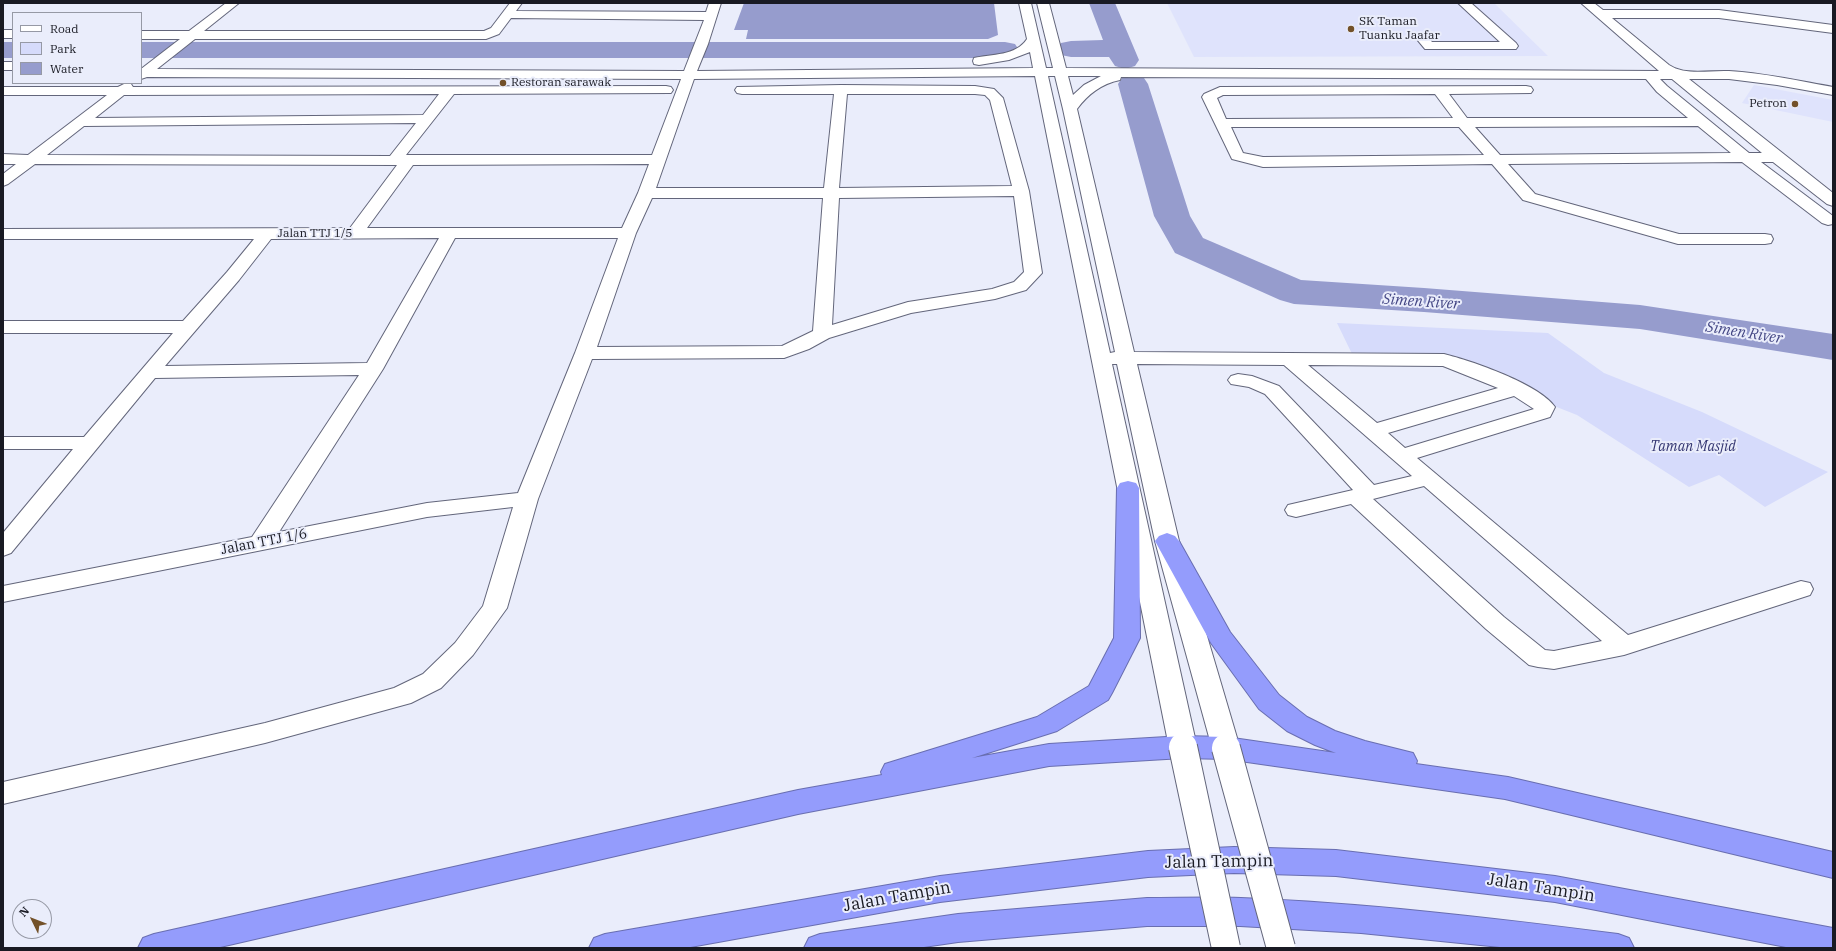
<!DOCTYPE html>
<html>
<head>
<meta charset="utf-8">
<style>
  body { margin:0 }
  #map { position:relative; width:1836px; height:951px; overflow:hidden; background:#eaedfb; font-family:"IBM Plex Serif",serif }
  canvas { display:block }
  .frame { position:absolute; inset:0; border:4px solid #191a23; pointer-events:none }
  .legend { position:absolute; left:12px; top:12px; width:130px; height:72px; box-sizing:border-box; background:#eaedfb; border:1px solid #9699a5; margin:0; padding:5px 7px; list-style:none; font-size:12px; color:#191a23 }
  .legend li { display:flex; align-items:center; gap:8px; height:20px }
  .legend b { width:20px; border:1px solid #9699a5 }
  .north { position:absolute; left:12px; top:899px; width:40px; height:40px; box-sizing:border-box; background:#eaedfb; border:1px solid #9699a5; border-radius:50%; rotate:313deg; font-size:11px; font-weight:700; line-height:16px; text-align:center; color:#191a23 }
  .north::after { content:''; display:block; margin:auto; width:14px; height:18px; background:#735129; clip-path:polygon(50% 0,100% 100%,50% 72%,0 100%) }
</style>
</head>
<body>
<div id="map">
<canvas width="1836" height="951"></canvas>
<div class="frame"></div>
<ul class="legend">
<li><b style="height:5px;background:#fff"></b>Road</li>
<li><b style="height:11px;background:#d6dbfb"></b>Park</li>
<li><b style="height:11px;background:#969ccd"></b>Water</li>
</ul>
<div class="north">N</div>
</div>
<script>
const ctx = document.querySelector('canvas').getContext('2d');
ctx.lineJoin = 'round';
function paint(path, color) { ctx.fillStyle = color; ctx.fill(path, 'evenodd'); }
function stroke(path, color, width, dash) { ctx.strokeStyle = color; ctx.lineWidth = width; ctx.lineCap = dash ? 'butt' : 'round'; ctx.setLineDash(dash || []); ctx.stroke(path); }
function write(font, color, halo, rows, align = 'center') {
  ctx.font = font + ' "IBM Plex Serif",serif'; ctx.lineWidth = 4; ctx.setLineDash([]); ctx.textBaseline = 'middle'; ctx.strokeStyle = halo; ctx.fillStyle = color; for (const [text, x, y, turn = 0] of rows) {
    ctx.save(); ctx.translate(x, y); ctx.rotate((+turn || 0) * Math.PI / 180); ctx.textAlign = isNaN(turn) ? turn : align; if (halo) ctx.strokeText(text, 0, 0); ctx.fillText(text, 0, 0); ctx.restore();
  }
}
const built = new Path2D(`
  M1167 3H1494L1548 56 1194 57Z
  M1754 85 1833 100V122L1742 103Z`);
const green = new Path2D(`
  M1337 323 1548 333 1604 373 1702 412 1828 472 1765 507 1719 475 1689 487 1577 415 1544 402 1461 364 1353 356Z`);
const water = new Path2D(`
  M744 3H994L998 35 988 39H746L748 30H734Z`);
const river = new Path2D(`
  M1089 3H1115L1139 60 1135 66 1125 69 1115 66 1109 57H1071L1061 55 1057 49 1061 43 1071 41 1103 40Z
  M3 42H13V58H3Z
  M141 42H1005L1015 44 1019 50 1015 56 1005 58H141Z
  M1133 75 1144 78 1148 84 1190 216 1203 238 1301 280 1424 288 1640 305 1833 334V360L1640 329 1424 312 1294 304 1280 300 1175 253 1154 216 1118 84 1122 78Z`);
const minor = new Path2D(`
  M226 3H239L204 31H484L491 28 510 3H522L516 11 706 12 709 3H721L708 44 697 71 1033 68 1030 52 1009 60 979 65 974 64 973 61 974 58C992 54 1016 56 1027 39L1019 3H1031L1046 68H1053L1037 3H1049L1066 68 1659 71 1581 3H1594L1603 10H1719L1833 25V33L1719 18H1612L1669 65C1686 76 1709 70 1729 71 1764 73 1799 81 1833 87V95L1777 85 1729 79H1689L1833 193V206L1827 204 1773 162H1761L1833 216V224L1828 225 1822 223 1742 162 1508 164 1535 194 1679 234H1765L1771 235 1773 239 1771 243 1765 244H1678L1523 200 1492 164 1263 167 1232 159 1202 97 1204 94 1220 87 1526 86 1531 87 1533 90 1531 93 1449 94 1467 118H1688L1657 92 1646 79 1121 77 1120 80C1101 84 1088 94 1077 109L1134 352 1444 354C1472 361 1539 384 1555 407L1550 417 1417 458 1628 635 1801 581 1810 583 1813 589 1810 595 1624 655 1554 669 1538 667 1529 665 1486 629 1351 504 1296 517 1288 515 1285 510 1288 505 1353 490 1265 394 1249 387 1231 384 1228 380 1231 376 1238 374 1252 376 1279 386 1374 485 1412 476 1284 365 1137 364 1179 541 1240 748 1236 756 1226 759 1216 756 1212 748 1155 541 1117 364H1112L1197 747 1193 755 1183 758 1173 755 1169 747 1035 76 694 79 656 188H824L834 94H742L737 93 735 90 737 87 841 85 975 86 994 89 1003 98 1029 191 1042 273 1026 290 995 299 911 313 829 338 809 349 784 358 592 359 538 499 507 608 473 655 441 688 411 703 265 743 3 804V782L265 723 394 688 423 674 455 643 483 606 513 507 427 517 3 602V586L252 537 359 375 155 378 11 553 3 556V533L73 449H3V437H84L173 333H3V321H183L227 272 254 239H3V229L350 228 397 165 35 164 8 184 3 186V174L16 164H3V154L28 155 107 95H3V87H118L126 83 131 84 133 87 666 86 671 87 673 90 671 93 454 94 406 155H652L681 79 147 77 141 79V69L180 39H141V31H189ZM511 18 704 20 684 71 157 69 195 39H486L499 34ZM1048 76H1055L1063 109 1115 352 1110 353ZM1068 76H1101L1084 85 1073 95ZM1660 79H1672L1762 153H1749L1667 86ZM439 94 423 115 95 118 124 95ZM847 94H975L985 95 990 100 1012 186 839 188ZM1435 94 1453 118 1226 119 1217 98 1223 95ZM416 123 390 156 47 155 84 126ZM1698 126 1731 153 1500 155 1475 127ZM1231 127H1459L1484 155 1263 157 1243 153ZM649 164 638 193 622 228H367L413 165ZM1014 196 1024 272 1014 282 992 289 908 302 832 325 839 198ZM652 198H823L813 331 782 346 597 347 636 233ZM439 238 367 363 165 366 239 280 271 239ZM455 238H618L575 353 518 493 427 503 279 532 383 369ZM1308 365 1443 366 1498 388 1377 423ZM1514 396 1534 409 1405 448 1388 433ZM1424 486 1602 641 1554 651 1545 650 1504 617 1373 499Z
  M1458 3H1471L1516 43 1518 46 1516 49H1425L1415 37 1417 34H1425L1432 42H1500Z
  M3 30H13V38H3Z
  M3 62H13V70H3Z`);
const highway = new Path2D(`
  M1128 481 1136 483 1139 488 1140 638 1112 693 1108 700 1057 731 972 758 1049 744 1183 736 1226 737 1336 753 1315 745 1287 731 1259 709 1211 643 1155 541 1159 536 1167 533 1175 536 1179 541 1230 632 1279 695 1307 717 1335 731 1365 741 1413 753 1417 761 1416 764 1508 777 1833 852V878L1505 799 1226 759 1183 758 1049 766 798 814 216 948H138L143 938 154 934 798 790 882 775 881 772 885 764 1037 717 1089 686 1114 638 1117 488 1120 483Z
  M1234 847 1336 850 1555 876 1833 928V948H1791L1555 902 1336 876 1234 873 1148 877 940 902 685 948H589L594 938 605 934 940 876 1148 851Z
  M1147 898C1178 898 1210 897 1241 898 1367 903 1493 918 1618 934L1629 938 1634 948H1510L1361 933 1240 926H1147L958 942 917 948H804L809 938 820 934 958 914Z`);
const minorBridge = new Path2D(`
  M1183 747 1226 948
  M1226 748 1281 948`);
const markers = [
  [1351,29,4,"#735129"],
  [503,83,4,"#735129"],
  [1795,104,4,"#735129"]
];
const farPoinames = [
  ["SK Taman",1359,22],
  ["Tuanku Jaafar",1359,36],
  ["Restoran sarawak",511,83],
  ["Petron",1787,104,"right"]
];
const farStreetnames = [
  ["Jalan TTJ 1/5",315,234]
];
const parkNames = [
  ["Taman Masjid",1693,447]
];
const streetNames = [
  ["Jalan TTJ 1/6",264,542,-11]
];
const waterNames = [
  ["Simen River",1421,302,4],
  ["Simen River",1744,333,9]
];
const nearStreetnames = [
  ["Jalan Tampin",1219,862,-1],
  ["Jalan Tampin",1541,888,9],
  ["Jalan Tampin",897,897,-10]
];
paint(built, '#dfe3fc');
paint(green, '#d6dbfb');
paint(water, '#969ccd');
paint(river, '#969ccd');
stroke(minor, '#63667b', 2);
stroke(highway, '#696eb0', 2);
paint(minor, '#fff');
paint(highway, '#949cfc');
stroke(minorBridge, '#63667b', 30, []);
stroke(minorBridge, '#fff', 28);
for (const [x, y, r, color] of markers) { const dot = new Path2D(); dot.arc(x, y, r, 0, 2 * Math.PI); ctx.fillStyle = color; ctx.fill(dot); stroke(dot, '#eaedfb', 1.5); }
write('12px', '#191a23', '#eaedfb', farPoinames, 'left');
write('12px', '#191a23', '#eaedfb', farStreetnames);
write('italic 14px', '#343672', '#eaedfb', parkNames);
write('14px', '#191a23', '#eaedfb', streetNames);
write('italic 15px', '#434684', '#eaedfb', waterNames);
write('17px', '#191a23', '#eaedfb', nearStreetnames);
</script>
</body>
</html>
